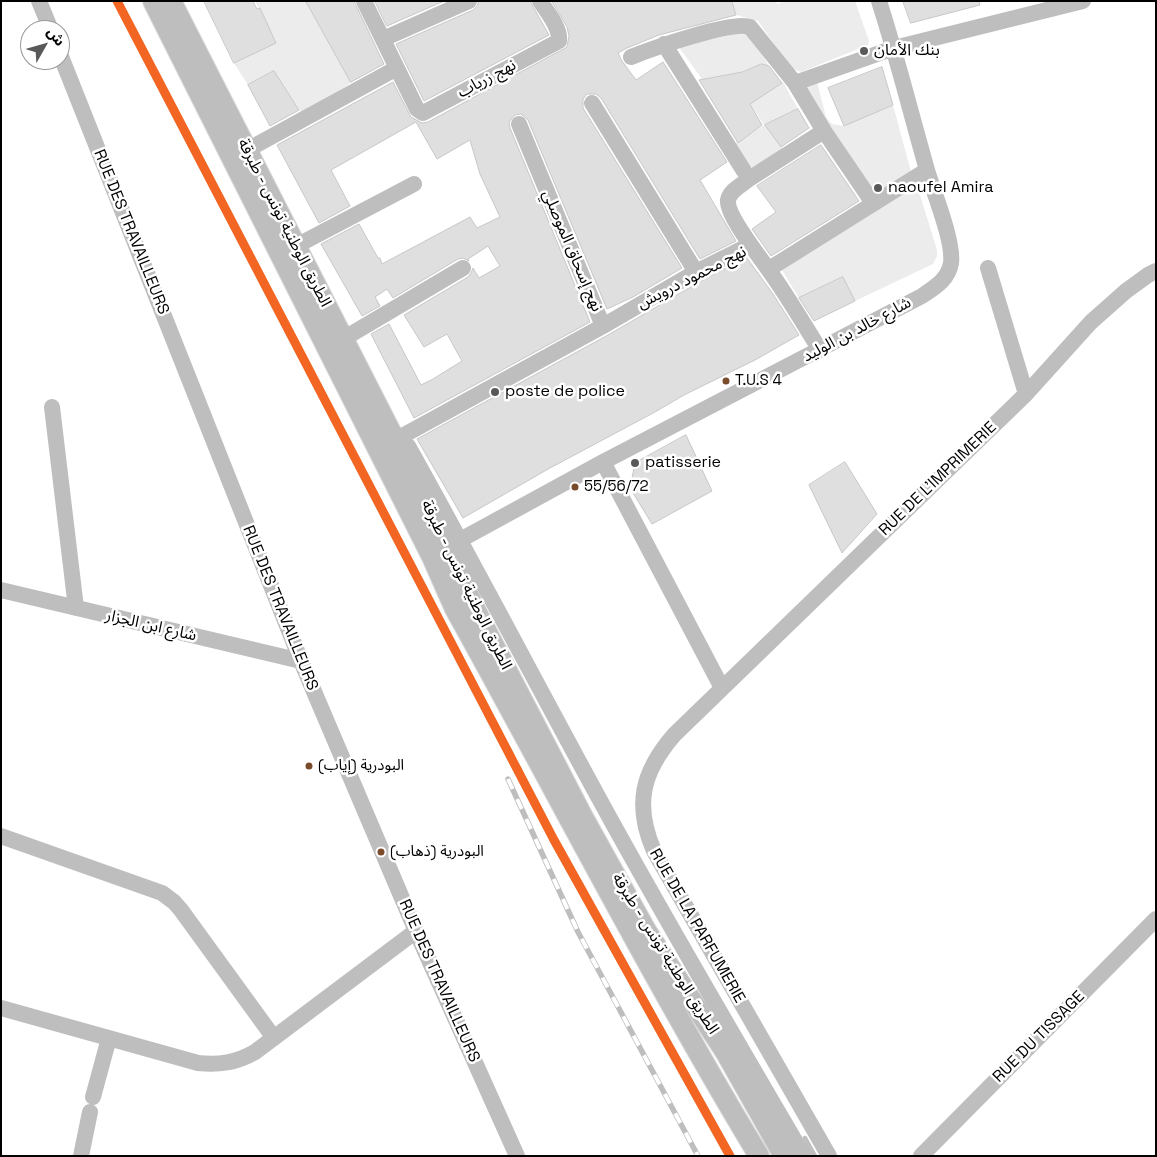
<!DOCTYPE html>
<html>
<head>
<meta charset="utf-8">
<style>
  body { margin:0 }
  #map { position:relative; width:1157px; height:1157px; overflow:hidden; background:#fff; font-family:"Space Grotesk","Noto Sans Arabic",sans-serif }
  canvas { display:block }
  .frame { position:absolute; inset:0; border:2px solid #000; pointer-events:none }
  .north { position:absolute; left:20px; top:20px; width:50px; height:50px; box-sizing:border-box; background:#fff; border:1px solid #999; border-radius:50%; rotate:52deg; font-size:14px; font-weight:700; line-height:20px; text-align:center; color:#000 }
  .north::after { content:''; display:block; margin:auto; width:18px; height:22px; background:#595959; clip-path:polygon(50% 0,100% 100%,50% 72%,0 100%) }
</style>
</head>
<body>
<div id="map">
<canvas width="1157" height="1157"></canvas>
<div class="frame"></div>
<div class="north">ش</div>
</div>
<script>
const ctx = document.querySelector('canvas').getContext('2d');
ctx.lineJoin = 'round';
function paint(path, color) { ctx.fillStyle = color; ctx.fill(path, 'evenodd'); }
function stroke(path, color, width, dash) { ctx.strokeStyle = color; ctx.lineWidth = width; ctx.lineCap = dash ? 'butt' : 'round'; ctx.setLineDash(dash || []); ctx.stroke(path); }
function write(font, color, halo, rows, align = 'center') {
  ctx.font = font + ' "Space Grotesk","Noto Sans Arabic",sans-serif'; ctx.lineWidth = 5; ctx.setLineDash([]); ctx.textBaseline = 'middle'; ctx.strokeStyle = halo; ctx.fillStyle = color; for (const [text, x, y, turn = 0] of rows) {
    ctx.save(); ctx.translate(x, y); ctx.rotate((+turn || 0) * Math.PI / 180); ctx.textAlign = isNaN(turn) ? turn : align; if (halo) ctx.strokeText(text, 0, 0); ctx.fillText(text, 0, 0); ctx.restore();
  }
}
const green = new Path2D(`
  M255 1H308L352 82 303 115 274 71 248 85 234 63 276 42Z
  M733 1H776L777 4 785 1H855L869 41 868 45 801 72 791 68 758 21 736 15Z
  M748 31 769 66 762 64 740 72 702 79 678 46Z
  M783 82 798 109 765 125 784 151 755 168C743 165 740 154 734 144L764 125 748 100 759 97Z
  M817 82 826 117 832 124 844 126 893 105 911 172 873 195 805 88Z
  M916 182 937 250V256L933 264 855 301 843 277 799 298 779 265Z`);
const stream = new Path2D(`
  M805 1138 815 1156`);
const building = new Path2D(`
  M204 1H253L257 9 260 8 276 43 234 63Z
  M306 1H354L384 64 351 82Z
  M375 1H444L387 26Z
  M479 1H530L549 35 424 101 396 44 473 10 477 6Z
  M552 1H732L736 15 659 35 627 48 618 53 622 61 636 80 663 62 727 162 700 180 736 241 700 259 601 98 596 94H587L583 99V108L682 268 633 297 607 309 528 120 521 114 515 115 509 122 510 128 590 322 414 418 371 334 389 324 421 385 433 379 462 361 447 334 424 347 404 315 468 277 471 273 473 268 479 278 500 266 488 246 468 259 469 261 463 258 458 259 393 298 387 289 375 297 380 306 362 316 321 244 359 224 378 258H380L382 264 470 217 477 228 500 217 480 174 470 140 437 159 416 122 331 170 350 206 319 223 277 145 393 82 411 117 422 123 428 122 567 47 569 36 567 27Z
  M903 1H979L980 5 911 23Z
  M762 64 769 66 782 83 750 104 762 125 738 143 699 80 742 72Z
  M882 67 893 105 844 126 828 88Z
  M274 71 299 110 270 126 248 85Z
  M798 109 809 128 781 147 765 125Z
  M821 145 859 201 771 256 752 229 776 212 757 186Z
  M747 258 773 294 799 335 755 360 684 395 655 412 550 468 463 518 417 439 608 335 701 281Z
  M843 277 855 301 814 321 799 298Z
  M686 435 712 491 652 524 630 488 635 463Z
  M845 462 877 514 842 553 809 485Z`);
const minor = new Path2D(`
  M39 1 51 30
  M364 1 417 109 423 113 559 41C561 28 547 12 540 1
  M383 39 469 1
  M664 44 749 179 824 131
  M60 54 301 661 416 931 517 1156
  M631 57C651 49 733 20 750 27L795 83 824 131 873 203
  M795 83 894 48 1083 1
  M592 103 696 272
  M247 150 397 68
  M749 179C742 185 730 190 728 200 726 215 760 257 768 269 787 295 803 323 820 350
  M296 246 414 184
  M988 268 1026 394
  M769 269 927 170
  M603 326 696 272 750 245
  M343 339 463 268
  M52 407 76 608
  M395 440 603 326 519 124
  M408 446C474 564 536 683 601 802 666 921 735 1038 804 1156
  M603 462 722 688
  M451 545 603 462 922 296C935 287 948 280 951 263 954 242 934 193 927 170 911 114 897 57 879 1
  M1 590 301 661
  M1 836 162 893 174 902 181 910 274 1038
  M1 1008 198 1063C219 1065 236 1063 255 1052L416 931
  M93 1097 109 1038
  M81 1156 90 1112
  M829 1156 654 851C634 805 642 772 674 735L1026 394 1091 322 1126 291 1148 275 1156 271
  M921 1156 1156 919`);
const major = new Path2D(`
  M153 1 432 557 455 609C556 791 651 977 759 1156
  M171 1 395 440 448 548 473 605 583 817 647 932 726 1053 784 1156`);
const rail = new Path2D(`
  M508 779 578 932 698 1156`);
const rail1 = new Path2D(`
  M117 1 554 840 730 1156`);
const markers = [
  [864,51,5,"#595959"],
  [878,188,5,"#595959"],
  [726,381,4.5,"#7a4b2a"],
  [495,392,5,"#595959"],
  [635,463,5,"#595959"],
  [575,487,4.5,"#7a4b2a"],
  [309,766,4.5,"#7a4b2a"],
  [381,852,4.5,"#7a4b2a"]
];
const busNames = [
  ["T.U.S 4",735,381],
  ["55/56/72",584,487],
  ["البودرية (إياب)",318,766],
  ["البودرية (ذهاب)",390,852]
];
const poiNames = [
  ["بنك الأمان",874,51],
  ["naoufel Amira",888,188],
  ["poste de police",505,392],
  ["patisserie",645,463]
];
const streetNames = [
  ["نهج زرياب",487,79,-28],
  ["الطريق الوطنية تونس - طبرقة",284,223,63],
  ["RUE DES TRAVAILLEURS",131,232,68],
  ["نهج إسحاق الموصلي",572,251,67],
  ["نهج محمود درويش",692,278,-27],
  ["شارع خالد بن الوليد",857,330,-28],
  ["RUE DE L'IMPRIMERIE",938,479,-44],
  ["الطريق الوطنية تونس - طبرقة",466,585,64],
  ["RUE DES TRAVAILLEURS",280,608,68],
  ["شارع ابن الجزار",151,626,13],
  ["RUE DE LA PARFUMERIE",697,926,60],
  ["الطريق الوطنية تونس - طبرقة",665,954,58],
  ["RUE DES TRAVAILLEURS",439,981,66],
  ["RUE DU TISSAGE",1039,1037,-45]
];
paint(green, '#ececec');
stroke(stream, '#bfbfbf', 4.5);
paint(building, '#dfdfdf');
stroke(building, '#c7c7c7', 1);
stroke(major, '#dbdbdb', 22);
stroke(minor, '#bebebe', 16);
stroke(major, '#bebebe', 20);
stroke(rail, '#bebebe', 5.5);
stroke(rail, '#fff', 4, [11]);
stroke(rail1, '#f26522', 9);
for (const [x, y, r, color] of markers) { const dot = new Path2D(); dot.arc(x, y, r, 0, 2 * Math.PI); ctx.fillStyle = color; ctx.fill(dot); stroke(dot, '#fff', 2); }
write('15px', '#000', '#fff', busNames, 'left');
write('16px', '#000', '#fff', poiNames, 'left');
write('16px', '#000', '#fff', streetNames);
</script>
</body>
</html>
